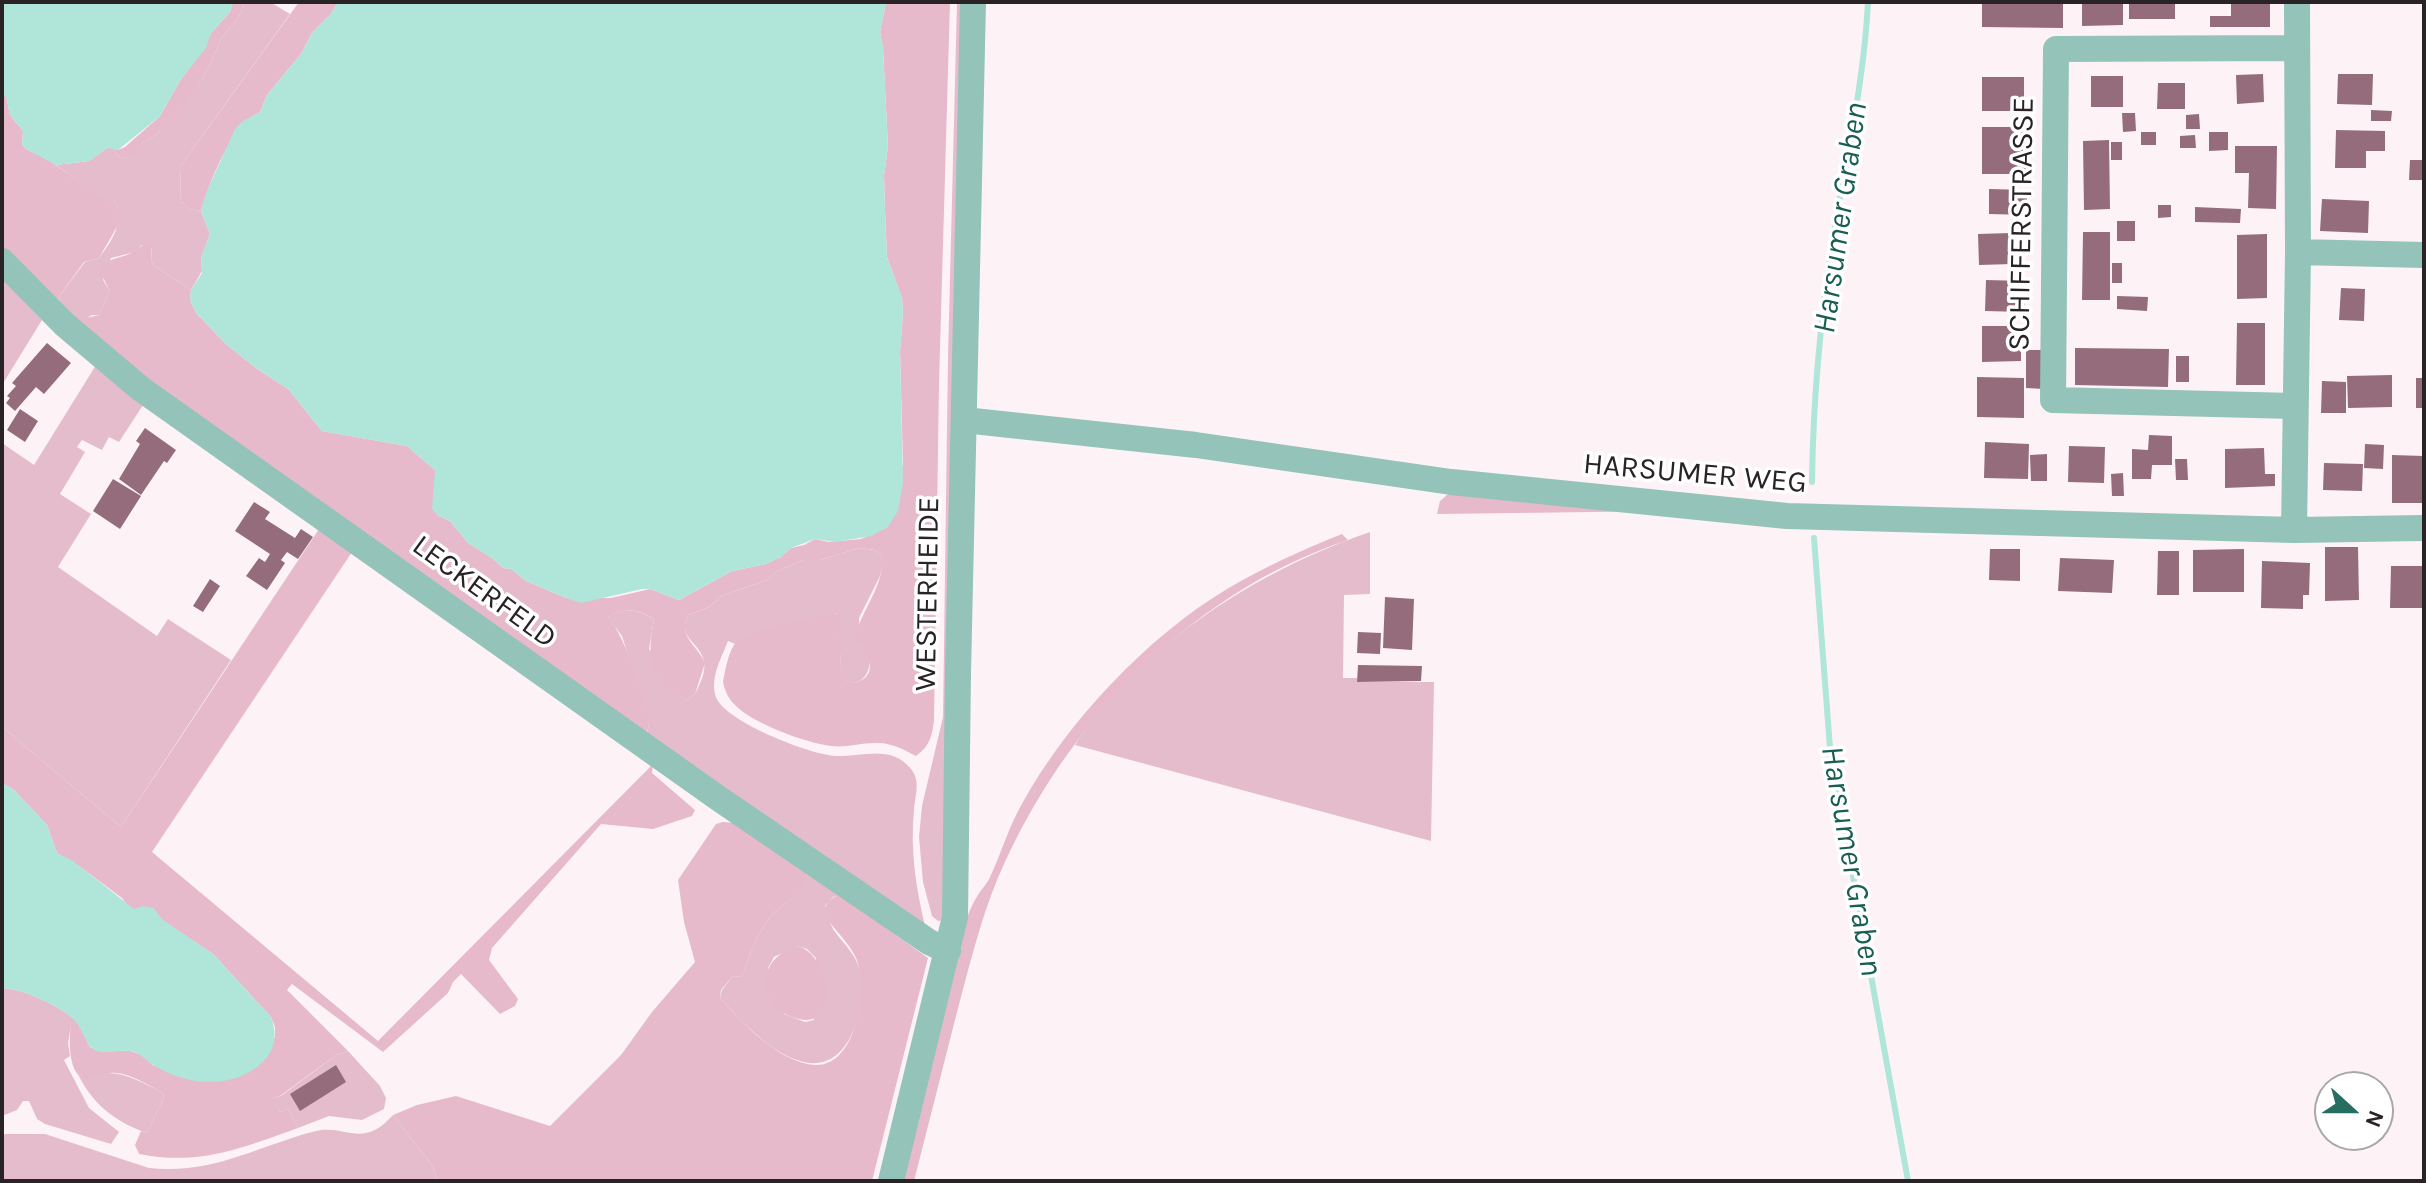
<!DOCTYPE html>
<html>
<head>
<meta charset="utf-8">
<style>
  body { margin:0 }
  #map { position:relative; width:2426px; height:1183px; overflow:hidden; background:#fdf3f7; font-family:Karla,sans-serif }
  canvas { display:block }
  .frame { position:absolute; inset:0; border:4px solid #292325; pointer-events:none }
  .north { position:absolute; left:2314px; top:1071px; width:80px; height:80px; box-sizing:border-box; background:#fff; border:2px solid #a9a7a8; border-radius:50%; rotate:111deg; font-size:22px; font-weight:700; line-height:32px; text-align:center; color:#292325 }
  .north::after { content:''; display:block; margin:auto; width:28px; height:36px; background:#276e62; clip-path:polygon(50% 0,100% 100%,50% 72%,0 100%) }
</style>
</head>
<body>
<div id="map">
<canvas width="2426" height="1183"></canvas>
<div class="frame"></div>
<div class="north">N</div>
</div>
<script>
const ctx = document.querySelector('canvas').getContext('2d');
ctx.lineJoin = 'round';
function paint(path, color) { ctx.fillStyle = color; ctx.fill(path, 'evenodd'); }
function stroke(path, color, width, dash) { ctx.strokeStyle = color; ctx.lineWidth = width; ctx.lineCap = dash ? 'butt' : 'round'; ctx.setLineDash(dash || []); ctx.stroke(path); }
function write(font, color, halo, rows, align = 'center') {
  ctx.font = font + ' Karla,sans-serif'; ctx.lineWidth = 7; ctx.setLineDash([]); ctx.textBaseline = 'middle'; ctx.strokeStyle = halo; ctx.fillStyle = color; for (const [text, x, y, turn = 0] of rows) {
    ctx.save(); ctx.translate(x, y); ctx.rotate((+turn || 0) * Math.PI / 180); ctx.textAlign = isNaN(turn) ? turn : align; if (halo) ctx.strokeText(text, 0, 0); ctx.fillText(text, 0, 0); ctx.restore();
  }
}
const green = new Path2D(`
  M243 2H270L290 14 180 167 181 201 189 209 201 211 210 234 201 258 202 271 191 290 153 265 151 259 152 248 142 245 135 252 111 258 103 280 110 291 99 315H92L76 325 56 308 60 295 85 262 99 258C111 242 123 225 117 205L98 196 56 165 89 161 107 148H113L118 156 124 158C135 153 139 145 149 139 179 121 195 93 211 62 215 54 217 46 221 39 230 25 242 20 243 2Z
  M957 2H966L943 920 938 921 932 916 923 882 919 837 922 806 943 717 948 357Z
  M2 278 42 320 2 385Z
  M96 365 143 405 119 442 109 437 102 450 82 440 77 447 85 452 60 494 91 514 58 567 157 636 168 619 231 660 121 827 2 727V443L34 465Z
  M1370 532V594L1344 595 1343 678H1357L1358 682H1434L1431 841 1075 745C1144 643 1256 571 1370 532Z
  M859 548 875 550 881 554 883 564 880 576 859 618 860 645C874 656 872 676 856 683L845 680 841 670 838 613 748 635 735 644 728 641C722 657 711 675 715 694 719 720 811 755 836 756 862 757 891 744 911 769 921 781 915 796 914 810 910 851 916 887 925 926L646 737 649 724 641 696 622 636 608 617C624 606 638 610 654 619L649 649 686 700 695 694C700 684 706 672 704 662 701 642 676 638 688 615L709 607 721 596 767 580 776 572 803 560H820Z
  M806 871 840 895 833 897 825 906C827 913 829 922 833 929 844 945 858 955 861 976 865 997 860 1018 851 1036 817 1102 749 1031 720 998L722 990 733 976 742 977C749 955 757 932 773 914 785 900 809 894 806 871ZM798 946 807 949 816 958 814 1020 805 1022 784 1014 768 968 774 957Z
  M2 988C22 988 65 1008 78 1023L71 1026 68 1043 70 1056 64 1060 89 1108 119 1132 111 1144 45 1124 37 1119 29 1101H23L17 1110 2 1116Z
  M348 1051 380 1086 386 1098 384 1109 362 1120 329 1116 298 1128 288 1109 280 1112 271 1099 281 1096 336 1055Z
  M77 1072C90 1081 94 1073 107 1073 128 1073 145 1084 163 1093L164 1098 147 1133C115 1122 91 1103 77 1072Z
  M393 1115 432 1165 438 1181H2V1135L6 1134H45L149 1168C211 1175 256 1147 312 1132 345 1122 361 1151 393 1115Z`);
const forest = new Path2D(`
  M233 2H243C242 20 230 25 221 39 217 46 215 54 211 62 193 96 182 119 149 139 139 145 136 155 124 158L118 156 113 148 118 150 125 147 160 116 181 79 205 48 211 33 230 12Z
  M299 2H338L331 14 312 33 301 54 267 95 260 112C231 125 210 181 201 211L189 209 181 201 180 167Z
  M886 2H950L939 383 934 720C932 736 930 746 916 756 903 749 890 742 875 743 860 743 846 748 831 746 806 743 751 723 734 704 728 698 725 691 723 682 725 671 728 654 734 645 747 627 816 617 839 613L841 670 846 680 856 683C883 672 864 652 855 637 862 608 887 583 881 554L875 550 859 548 820 560H803L776 572 767 580 721 596 709 607 688 615C677 636 698 646 705 663L695 694 686 700C647 680 647 658 654 619 639 610 624 606 608 617 622 630 648 703 649 724 649 725 646 735 646 737L143 383 76 325 82 319 99 315 110 291 100 272C107 257 115 260 129 254 136 251 141 246 147 242L152 244 151 259 153 265 191 290 190 300 196 313 227 345 256 368 288 389 322 431 407 446 435 470 437 515 450 521 468 543 492 558 503 568 511 569 526 581 566 598H611L650 589 679 600 732 571 766 564 781 557 791 548 804 545 815 539 829 542 861 539 888 527 903 464 900 352 903 313 902 298 887 257 885 211 884 175 888 147 883 48 880 32Z
  M2 95 6 96 10 115 23 131 22 144 26 149 47 159 98 195 117 205 120 215 118 225 99 258 84 262 60 295 56 308 2 253Z
  M1448 494 1672 511 1437 514 1440 501Z
  M319 529 352 552 152 852 378 1041 653 764 652 773 695 810 692 816 653 829 601 824 492 948 489 960 518 999 515 1006 500 1014 461 974 453 982 448 993 383 1052 292 984 287 990 348 1051 336 1055 280 1096 272 1099 280 1112 288 1109 298 1128C242 1148 200 1166 139 1154L135 1145 141 1131 147 1133 164 1098 163 1093C149 1086 132 1074 116 1073 105 1072 101 1076 91 1078 67 1083 69 1039 71 1025L78 1023 90 1047 98 1051H130L142 1055 154 1066 275 1038V1027L271 1017 213 954 162 920 153 908 134 909 127 905 122 898 83 869 57 853 47 825 14 790 2 783V727L121 827Z
  M1342 534 1348 540C1185 594 1054 735 992 893 977 933 967 975 956 1016 942 1071 928 1126 914 1181H898L961 934C966 921 970 907 978 895 982 888 988 883 991 875 1002 851 1009 826 1023 802 1068 721 1147 637 1227 589 1264 567 1302 550 1342 534Z
  M723 822 738 823 806 871C810 894 785 900 773 914 757 932 749 955 742 977L733 976 721 990 720 998C742 1023 779 1062 814 1065 857 1068 869 987 856 958 849 942 833 929 823 913 826 904 830 897 840 895L928 958 872 1181H438L432 1165 393 1115 417 1105 456 1096 550 1126 621 1055 652 1012 695 962 684 922 678 880 716 824Z
  M798 946C832 956 843 1036 792 1017 782 1013 773 1008 769 998 759 971 774 953 798 946Z`);
const water = new Path2D(`
  M2 2H233L230 12 211 33 206 48 181 79 160 116 118 150 107 148 89 161 56 165 26 149 22 144 23 131 10 115 6 97 2 95Z
  M338 2H886L880 32 883 48 888 147 884 175 885 212 887 257 902 298 903 313 900 352 903 483 898 511 888 527 871 536 835 542 815 539 791 548 781 557 766 564 732 571 679 600 650 589H642L581 603 566 598 526 581 511 569 503 568 492 558 468 543 450 521 437 515 432 509 435 470 407 446 322 431 288 389 256 368 227 345 196 313 190 300 191 290 202 273 201 258 210 234 201 211 206 193 235 129 243 121 260 112 267 95 301 54 312 33 331 14Z
  M2 783 14 790 47 825 57 853 73 861 134 909 143 906 153 908 163 920 213 954 271 1017C277 1033 276 1049 263 1062 233 1090 188 1086 155 1066 146 1061 141 1052 129 1051 118 1049 102 1056 93 1049 86 1044 83 1031 77 1023 66 1008 21 988 2 988Z`);
const stream = new Path2D(`
  M1812 482C1813 402 1820 323 1832 244 1845 163 1864 84 1868 2
  M1814 538 1830 748 1908 1181`);
const building = new Path2D(`
  M1982 2H2063V28L1982 27Z
  M2082 2H2123V25L2082 26Z
  M2129 2H2175V19H2129Z
  M2231 2H2270V27H2210V16H2231Z
  M2263 74 2264 102 2237 104 2236 75Z
  M2338 74H2373L2372 105 2337 104Z
  M2091 76H2123V107H2091Z
  M1982 77H2024V111H1982Z
  M2158 83H2185V109H2157Z
  M2371 110 2392 111 2391 121H2371Z
  M2122 113H2135L2136 131 2123 132Z
  M2199 114 2200 129H2186V115Z
  M1982 127H2029V174H1982Z
  M2336 130 2385 131V151H2366V168H2335Z
  M2141 132H2156V145H2141Z
  M2209 132H2228V150L2209 151Z
  M2195 135 2196 148H2180V136Z
  M2109 140 2110 209 2084 210 2083 141Z
  M2111 142H2122V160H2111Z
  M2235 146H2277L2276 209 2248 208 2249 173H2235Z
  M2410 160H2424V180H2409Z
  M1989 189 2027 190V215L1989 214Z
  M2322 199 2369 201 2368 233 2320 231Z
  M2158 205H2171V217L2158 218Z
  M2195 207 2241 209 2240 223 2195 222Z
  M2117 221H2135V241H2117Z
  M2083 232H2110V300H2082Z
  M2011 233 2012 264 1979 265 1978 234Z
  M2267 234V298L2237 299V235Z
  M2112 263H2122V283H2112Z
  M1986 280 2025 281 2024 312 1985 311Z
  M2341 288 2365 289 2364 321 2339 320Z
  M2117 296 2148 297 2147 311 2117 309Z
  M2237 323H2265V385H2236Z
  M1982 326H2021V361L1982 362Z
  M47 343 71 363 44 394 36 387 15 411 6 403 10 398 7 396 16 386 12 383Z
  M2075 348 2169 349 2168 387 2075 385Z
  M2026 350H2045L2044 389 2026 388Z
  M2176 356H2189V382H2176Z
  M2392 375V407L2348 408 2347 376Z
  M1977 377 2024 378V418L1977 417Z
  M2416 378H2424V408H2416Z
  M2322 381 2346 382V413H2321Z
  M20 409 38 421 25 442 7 430Z
  M145 428 176 450 167 463 164 461 141 495 119 479 140 444 136 441Z
  M2149 435 2172 436V465H2152L2151 479H2132V449L2148 450Z
  M1985 442 2029 444 2028 479 1984 478Z
  M2365 444 2384 445 2383 469 2364 468Z
  M2069 446 2105 447 2104 483 2068 482Z
  M2264 448 2265 474H2275V486L2225 488V449Z
  M2047 454V481H2031L2030 455Z
  M2392 455 2424 456V503H2392Z
  M2175 459H2187L2188 480H2176Z
  M2324 463 2363 464 2362 491 2323 490Z
  M2123 473 2124 496H2112L2111 474Z
  M113 479 141 496 120 529 93 511Z
  M254 502 270 512 265 519 295 538 301 529 313 537 298 559 287 552 281 560 285 563 267 590 246 576 259 558 265 562 270 554 235 531Z
  M2325 547H2358L2359 600 2325 601Z
  M1990 549H2020V581L1989 580Z
  M2244 549V592H2193V550Z
  M2158 551H2179V595H2157Z
  M2060 558 2114 560 2112 593 2058 591Z
  M2262 561 2310 563 2309 595H2303V609L2261 608Z
  M2391 566H2424V608H2390Z
  M210 579 220 586 203 612 193 606Z
  M1385 597 1414 599 1412 650 1383 648Z
  M1358 632 1381 633 1380 654 1357 653Z
  M1358 665 1422 666 1421 681 1357 682Z
  M336 1065 346 1082 300 1111 290 1094Z`);
const minor = new Path2D(`
  M2298 252 2424 255
  M2 261 64 324 141 389 718 798 929 942 948 951
  M2294 406 2053 400 2056 49 2297 48
  M964 420 1196 445 1451 482 1787 516 2294 530 2424 528
  M2294 530 2298 252 2297 2
  M891 1181 955 917 958 673 973 2`);
const streetNames = [
  ["SCHIFFERSTRASSE",2022,224,-89],
  ["HARSUMER WEG",1695,474,5],
  ["LECKERFELD",484,592,36],
  ["WESTERHEIDE",928,594,-89]
];
const waterNames = [
  ["Harsumer Graben",1841,218,-82],
  ["Harsumer Graben",1851,861,80]
];
paint(green, '#e5bccc');
paint(forest, '#e6bacb');
paint(water, '#b0e5da');
stroke(stream, '#b0e5da', 6);
paint(building, '#946c7c');
stroke(minor, '#93c3b9', 26);
write('30px', '#292325', '#fff', streetNames);
write('italic 32px', '#195d53', '#fff', waterNames);
</script>
</body>
</html>
